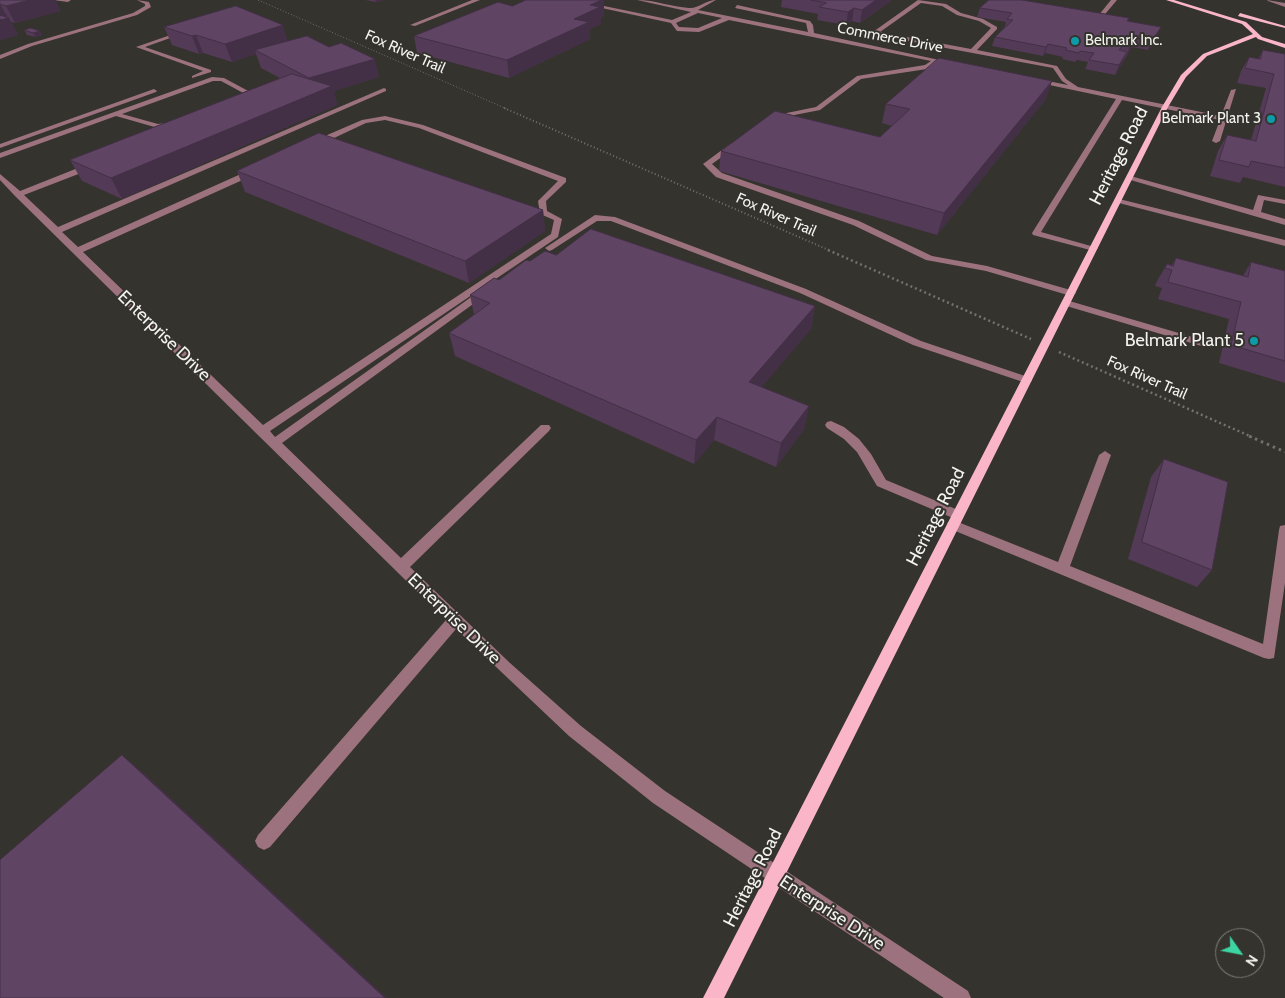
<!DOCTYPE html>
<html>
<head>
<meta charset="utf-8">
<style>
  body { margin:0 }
  #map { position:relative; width:1285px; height:998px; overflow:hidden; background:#34332d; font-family:Cabin,sans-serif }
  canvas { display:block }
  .north { position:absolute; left:1215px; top:928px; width:50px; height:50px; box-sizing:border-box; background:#34332d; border:1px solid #81807b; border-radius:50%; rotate:123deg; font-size:14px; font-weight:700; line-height:20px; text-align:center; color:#f4f3ef }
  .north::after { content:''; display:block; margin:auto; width:18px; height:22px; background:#3dd4a3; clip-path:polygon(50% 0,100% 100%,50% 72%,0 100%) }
</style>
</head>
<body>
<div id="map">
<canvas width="1285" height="998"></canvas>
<div class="north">N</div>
</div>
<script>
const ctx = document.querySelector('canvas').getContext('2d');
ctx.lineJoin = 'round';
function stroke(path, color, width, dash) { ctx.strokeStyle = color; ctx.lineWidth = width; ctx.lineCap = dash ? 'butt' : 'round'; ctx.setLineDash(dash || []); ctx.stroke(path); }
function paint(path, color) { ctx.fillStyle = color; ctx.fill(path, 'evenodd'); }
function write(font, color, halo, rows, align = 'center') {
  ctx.font = font + ' Cabin,sans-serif'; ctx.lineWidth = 4; ctx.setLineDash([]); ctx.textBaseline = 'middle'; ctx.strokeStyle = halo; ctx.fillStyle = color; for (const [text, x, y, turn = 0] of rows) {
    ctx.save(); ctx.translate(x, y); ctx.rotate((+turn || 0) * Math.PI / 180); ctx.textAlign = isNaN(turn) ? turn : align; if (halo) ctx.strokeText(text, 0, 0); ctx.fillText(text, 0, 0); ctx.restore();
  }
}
const pathFar3 = new Path2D(`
  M258 0 507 109`);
const pathFar2 = new Path2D(`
  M504 108 831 251`);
const pathFar1 = new Path2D(`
  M828 250 1031 339
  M1059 352 1252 437`);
const path = new Path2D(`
  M1249 436 1285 452`);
const minor = new Path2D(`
  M53 0H71L68 2Z
  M137 0 149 2 151 7 137 15 32 46 0 59V55L28 44 133 13 145 6V4Z
  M472 0H480L415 26 410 25Z
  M565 0H575L672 20 691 12 637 0C655 0 672 7 689 8 698 9 706 0 716 0L698 10 808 32 806 23 735 8 737 5 810 21 813 25 814 33 944 61 936 62 927 69 861 79 820 110 774 119 771 117 772 116 816 107 857 76 925 65 931 61 729 20 699 32 677 31 671 23ZM698 13 722 18 698 28 679 27 676 23Z
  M918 0 946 4 961 13 983 19 997 27V29L977 50 1057 66 1066 79 1078 87 1221 116 1231 90 1236 89 1220 141 1216 143 1212 141 1220 120 1122 100 1041 232 1098 248 1094 251 1033 235 1032 233 1116 99 1035 82V80L1037 79 1068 85 1062 81 1053 68 876 35 870 36V34ZM921 3 942 6 957 15 979 21 991 28 971 49 880 32Z
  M1111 0H1117L1101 19 1088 18 1090 15 1098 16Z
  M1267 0 1285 3V7L1268 1Z
  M182 31 187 32 145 47 211 70V72L192 78V76L203 71 136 47Z
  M212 77 224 78 252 93 253 98 245 103H241V101L247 97V95L221 81H213L122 114 158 124 174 122 177 124 176 125 158 128 116 116 0 158V153Z
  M384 88 386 89V91L62 232 78 247 252 169H258V173L83 252 263 425 551 234 554 220 540 214 538 201 558 181 419 128 385 120 366 123 317 146H311V142L362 120 385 116 423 125 566 178V182L546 201 547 211 562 219 558 237 270 431 275 437 474 295H480V299L282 443 401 558 541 425H549L551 428 549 431 410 567 510 663 581 726 665 791 968 991 971 998H944L653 803 569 736 456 629 270 847 264 850 258 847 255 841 258 835 446 620 15 196 0 180V174L20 191 88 164H94V168L24 195 58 227Z
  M154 89 157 91 156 92 0 148V144Z
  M730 144 737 146 712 164 722 173 859 221 932 256 987 266 1074 291 1076 293 1071 296 986 271 926 260 853 225 716 177 703 164Z
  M1127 175 1253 210 1258 195 1285 200V204L1264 200 1261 212 1285 219V225L1127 179Z
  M1115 198 1285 240V246L1115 202Z
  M595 215 615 217 806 289 921 341 1031 378 1032 380 1031 382H1023L913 345 800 293 611 221H597L552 250 549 251 545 248Z
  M1066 300 1206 341 1207 343 1202 346 1198 345 1063 305 1061 303Z
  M831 421 844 427 859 439 871 454 886 480 963 512 964 515 963 518H953L877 486 857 452 844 439 827 428 825 425 827 422Z
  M1105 451 1111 455 1070 566 1263 644 1279 530 1280 526 1285 525V583L1274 658 1269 659 1264 658 948 528 947 525 948 522H958L1058 562 1099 455Z`);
const major = new Path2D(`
  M1166 0H1174L1246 22 1262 37 1285 44V48L1258 39 1256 37 1207 56 1186 77 1168 107 724 998H703L1162 107 1181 75 1203 54 1253 34 1242 24Z
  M1240 13 1285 26V28L1238 16Z`);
const wall = new Path2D(`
  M0 0 61 11 15 23 11 22 18 35 0 40Z
  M365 0H383L376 2Z
  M782 0H892L860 23 852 21 846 25 817 20 818 14 781 7Z
  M512 6 604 16 601 17V24L590 29V39L509 78 417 53 414 36Z
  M980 8 1129 18 1128 21 1157 36 1148 50 1132 47 1115 75 1085 69 1088 62 1077 60 1075 62 1062 59 1063 57 1045 53 1043 56 992 46 995 37 1004 28 1006 22 977 17Z
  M164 27 288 41 379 77 334 91 337 105 122 199 82 181 70 160 280 78 261 68 256 54 232 62 203 53 199 54 172 45Z
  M24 30 40 31 42 35 36 37 27 35Z
  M1263 50 1285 54V187L1243 177 1240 183 1210 176 1218 151 1227 135 1251 140 1266 88 1237 83 1241 71 1249 57 1258 59Z
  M1052 81 1045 100 937 235 719 171 721 151 880 137 892 126 882 123 886 104Z
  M237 171 543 210 545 231 469 283 245 192Z
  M556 255 815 306 811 329 761 387 809 406 804 429 776 467 714 440 694 464 455 356 449 333 474 315 470 295 499 280 530 261Z
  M1176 258 1243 276 1251 262 1285 271V383L1219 363 1229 319 1158 299 1162 288 1155 286 1157 281 1167 264 1172 265Z
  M1164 459 1212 570 1197 587 1128 559 1151 477Z`);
const shadedWall = new Path2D(`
  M30 0H56L61 11 15 23 6 6Z
  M375 0H383L376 2Z
  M602 0H604V16L601 17V24L590 29V39L509 78 507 60 574 19 590 5Z
  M876 0H892L860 23 862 10Z
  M0 4 8 18H9L18 35 0 40Z
  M854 8 852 21 846 25 848 12Z
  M283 25 288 43 255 50 256 54 232 62 225 44Z
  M1161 27 1157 36 1148 50 1152 41Z
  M40 31 42 35 36 37 33 33Z
  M196 35 203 53 199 54 192 36Z
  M1136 38 1132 47 1126 56 1130 46Z
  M1048 44 1045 53 1043 56 1046 47Z
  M1127 52 1123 61 1115 75 1119 65Z
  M375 59 379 77 334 91 337 105 122 199 111 178 309 78Z
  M1052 81 1045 100 937 235 944 213Z
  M543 210 545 231 469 283 465 261Z
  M815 306 811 329 746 406 749 382Z
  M809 406 804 429 776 467 781 443Z
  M717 417 714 440 694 464 696 440Z
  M122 755 145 774 387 998H385Z`);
const building = new Path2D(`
  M0 0H30L6 6 0 4Z
  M526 0H602L590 5 600 7 574 19 589 22 507 60 414 36 498 2 512 6Z
  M811 0H876L862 10 854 8 848 12 819 7 826 3Z
  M989 0H1022L1129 18 1127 21 1161 27 1152 41 1136 38 1130 46 1123 45 1119 50 1127 52 1119 65 1089 60 1094 53 1080 51 1079 53 1065 50 1067 48 1048 44 1046 47 995 37 1013 20 1007 19 1012 13 980 8Z
  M236 6 283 25 225 44 196 35 192 36 164 27Z
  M0 15 9 18 0 20Z
  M31 28 40 31 33 33 24 30Z
  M307 36 329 47 341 43 375 59 309 78 255 50Z
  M1263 50 1285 54V168L1251 161 1249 167 1219 160 1227 135 1256 141 1274 74 1245 68 1249 57 1260 59Z
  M939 58 1052 81 944 213 721 151 775 111 880 137 910 109 886 104Z
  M292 74 332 86 111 178 70 160Z
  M319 133 543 210 465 261 237 171Z
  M591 229 815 306 749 382 809 406 781 443 717 417 696 440 449 333 490 303 470 295 494 278 499 280 526 260 530 261 545 251 556 255Z
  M1176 258 1248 277 1251 262 1285 271V361L1231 345 1241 302 1168 282 1172 270 1165 268 1167 264 1173 266Z
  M1164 459 1228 482 1212 570 1142 542Z
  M122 755 385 998H0V860Z`);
const markers = [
  [1075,41,5,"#0f9aa8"],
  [1271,119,5,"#0f9aa8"],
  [1254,341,5,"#0f9aa8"]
];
const farStreetnames = [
  ["Commerce Drive",890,38,11],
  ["Fox River Trail",405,52,24],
  ["Fox River Trail",776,215,24],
  ["Fox River Trail",1147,378,24]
];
const farPoinames = [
  ["Belmark Inc.",1085,41],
  ["Belmark Plant 3",1261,119,"right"]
];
const streetNames = [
  ["Heritage Road",1119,156,-63],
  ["Enterprise Drive",164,336,44],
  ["Heritage Road",936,517,-63],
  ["Enterprise Drive",454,619,44],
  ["Heritage Road",753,878,-63],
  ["Enterprise Drive",832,913,33]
];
const poiNames = [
  ["Belmark Plant 5",1244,341]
];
stroke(pathFar3, '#73726c', 1, [1, 2]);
stroke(pathFar2, '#73726c', 2, [1, 2.5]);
stroke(pathFar1, '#73726c', 2.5, [2, 3]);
stroke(path, '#73726c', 3, [2.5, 4]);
paint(minor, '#9c727e');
paint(major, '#fab5c9');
paint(wall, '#533a56');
paint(shadedWall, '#433046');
paint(building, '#604464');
stroke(building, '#433046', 1);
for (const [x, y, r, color] of markers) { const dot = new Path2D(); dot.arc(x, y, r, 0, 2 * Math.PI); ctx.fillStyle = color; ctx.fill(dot); stroke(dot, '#34332d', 2); }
write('15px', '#f4f3ef', '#34332d', farStreetnames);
write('15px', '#f4f3ef', '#34332d', farPoinames, 'left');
write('18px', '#f4f3ef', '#34332d', streetNames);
write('18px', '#f4f3ef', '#34332d', poiNames, 'right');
</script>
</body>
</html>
